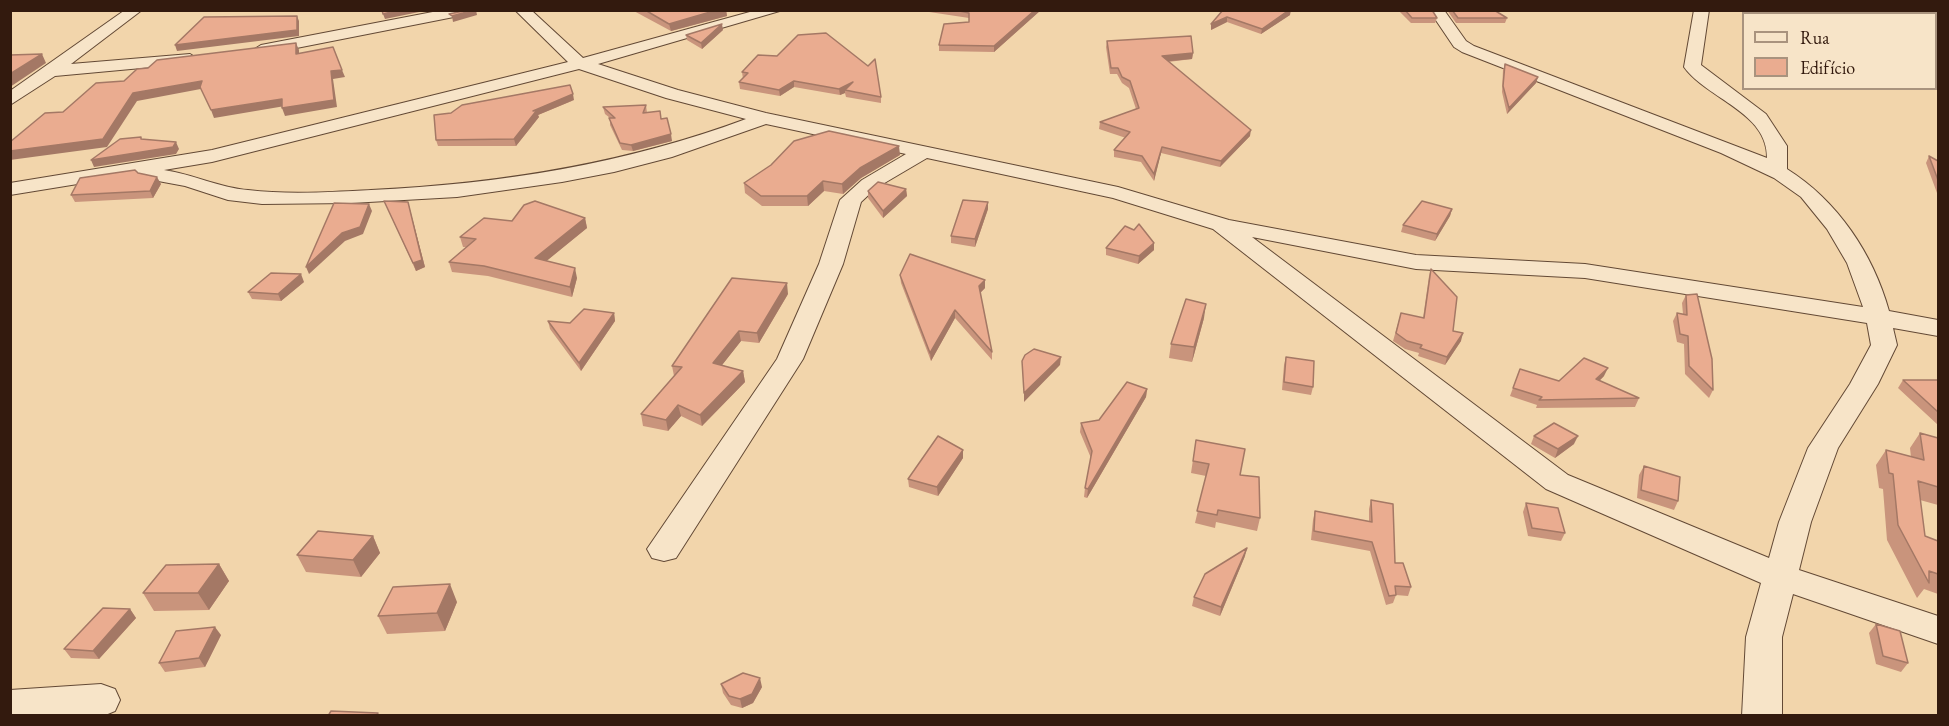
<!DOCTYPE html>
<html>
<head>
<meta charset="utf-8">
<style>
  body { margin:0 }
  #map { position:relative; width:1949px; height:726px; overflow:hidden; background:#f2d5ab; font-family:"EB Garamond",serif }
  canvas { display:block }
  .frame { position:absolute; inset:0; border:12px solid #331a0e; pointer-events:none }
  .legend { position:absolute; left:1742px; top:12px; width:195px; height:78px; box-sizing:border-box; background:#f7e4c8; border:2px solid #a9937e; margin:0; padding:8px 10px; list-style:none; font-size:18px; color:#331a0e }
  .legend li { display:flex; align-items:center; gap:12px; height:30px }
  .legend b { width:30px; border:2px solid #a9937e }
</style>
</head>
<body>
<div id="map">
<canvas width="1949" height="726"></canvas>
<div class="frame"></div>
<ul class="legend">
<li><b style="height:8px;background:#f7e4c8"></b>Rua</li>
<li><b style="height:16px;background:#eaac90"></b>Edifício</li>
</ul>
</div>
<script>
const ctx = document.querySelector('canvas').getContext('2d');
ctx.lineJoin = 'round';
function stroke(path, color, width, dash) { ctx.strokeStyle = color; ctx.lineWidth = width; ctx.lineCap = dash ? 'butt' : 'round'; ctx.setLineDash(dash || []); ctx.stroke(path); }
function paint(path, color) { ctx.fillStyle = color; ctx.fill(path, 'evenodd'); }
const minor = new Path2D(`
  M125 10H142L71 64 190 54 198 59 196 63 55 76 10 105V91Z
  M443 10H476L469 14 261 55 253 50 261 45Z
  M515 10H531L583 58 757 10H783L598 64 678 90 766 113 1118 187 1229 220 1416 255 1585 264 1863 307 1847 263 1827 229 1801 197 1774 178 1721 153 1462 52 1454 47 1429 10H1444L1466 41 1474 46 1767 158C1768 112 1707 99 1684 67L1694 10H1709L1701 65 1766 114 1787 146V169C1838 201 1873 254 1889 311L1938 320V336L1893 328 1897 345 1878 384 1838 448 1811 522 1799 570 1938 616V644L1793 594 1782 637V716H1742L1746 637 1761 583 1546 489 1213 229 1113 198 927 158 876 188 861 202 843 264 803 359 676 558 664 561 652 558 647 549 777 359 819 264 840 200 862 180 906 154 766 124 672 157 614 172 562 182 457 197 351 203 262 204 228 200 185 186 142 178 139 174 10 195V183L212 150 568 62ZM579 69 666 98 746 119C625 164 500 184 371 190 330 192 289 195 248 190 219 188 193 174 164 170L212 162ZM1252 237 1416 269 1585 278 1867 323 1871 345 1850 384 1808 448 1779 522 1769 558 1568 475Z
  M101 684 115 689 120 700 115 711 103 716H10V690Z`);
const wall = new Path2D(`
  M632 10H726L727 16 671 31Z
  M916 10H1041L994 52 939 51V45L969 22V18Z
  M1223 10 1290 15 1261 34 1227 22 1211 30Z
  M1398 10H1432L1437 18 1435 23H1411Z
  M1447 10H1494L1507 18 1505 23H1456Z
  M723 30 702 49 687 40 686 35Z
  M1107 41 1193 53 1192 59 1168 62 1250 136 1220 167 1161 153 1154 181 1141 162 1114 157V150L1126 138 1099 129 1100 122 1136 109 1129 88 1122 83 1117 74H1110L1106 47Z
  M777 56 881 97V103L846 97 845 93 840 95 794 87 780 96 740 89 739 82 743 79 742 72Z
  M1505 64 1538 77 1536 83 1507 114 1502 92 1503 70Z
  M574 100 538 115 539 117 516 146H438L436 140Z
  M646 105 647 113 661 119 672 141 633 151 622 150 610 125V118L605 114 603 107Z
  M900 155 861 178 843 194 824 191 808 206H762L745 193 744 183Z
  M1929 156 1938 161V193H1937L1926 163Z
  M138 173 161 184 153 198 75 202 71 195Z
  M906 189 907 196 883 218 868 198V191Z
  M384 201 408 202 425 267 416 271Z
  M988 202V209L975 247 951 243V236Z
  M1452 209 1450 216 1435 241 1401 232 1403 225Z
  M585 218 587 228 546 261 577 278 572 297 488 276 452 272 449 262 466 247H463L460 237 512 221Z
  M1106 248 1154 250 1138 264 1106 255Z
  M1431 269 1453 331 1461 341 1445 365 1418 356 1419 353 1405 349 1393 341 1401 313 1423 318 1429 276Z
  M900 275 985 288 980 293 992 352V360L955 318 931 361 901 283Z
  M304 282 281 301 252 299 248 292Z
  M788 294 759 343 741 341 722 365 743 371 745 382 702 426 681 416 668 431 643 426 641 414 674 376 672 366Z
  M1686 295 1713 390 1709 398 1685 374 1684 344 1677 342 1673 321 1677 313 1683 314 1682 303Z
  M614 313 615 321 581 371 550 329 548 321 570 323Z
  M1204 318 1192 362 1169 358 1171 344Z
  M1286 357 1313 387 1311 395 1282 390 1284 365Z
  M1520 369 1559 381 1604 376 1599 381 1639 398 1635 407 1536 408 1537 405 1510 396Z
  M1903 380H1938V425L1898 388Z
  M1147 389 1146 397 1087 498 1084 497 1085 488 1091 458 1080 432 1081 423 1099 420Z
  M1920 433 1938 438V505L1920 500 1925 536 1938 541V594L1924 589 1917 598 1887 540 1883 489 1879 488 1876 465 1886 450 1911 457 1910 448Z
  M1534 436 1574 444 1555 458 1531 444Z
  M1196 440 1240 475 1260 518 1257 531 1216 522 1215 528 1195 523 1206 476 1191 473Z
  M963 450V458L938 496 909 487 908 479Z
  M1644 466 1678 501 1674 510 1637 498 1639 475Z
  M1371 500 1395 563 1411 587 1408 596 1396 595 1393 603 1386 605 1370 551 1311 540 1313 520 1315 511 1369 522V509Z
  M1526 503 1565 533 1561 541 1528 536 1523 512Z
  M373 536 380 553 361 577 306 572 297 555Z
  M1245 556 1220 616 1192 606 1194 597Z
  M219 564 229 581 209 610 154 611 143 593Z
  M457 602 445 631 387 634 378 616Z
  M130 609 136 618 99 659 71 658 64 649Z
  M1876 624 1908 663 1901 672 1876 664 1869 633Z
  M221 635 205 667 165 672 159 663Z
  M721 684 762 687 753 703 742 708 731 705 723 693Z`);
const shadedWall = new Path2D(`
  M399 10H424V11L385 19 383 14Z
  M474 10H476L477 15 453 22 452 16Z
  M717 10H726L727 16 671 31 669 24Z
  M1035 10H1041L994 52V46Z
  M1289 10H1291L1290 15 1261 34 1262 29Z
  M297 16 299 21V36L177 51 175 45Z
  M1227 17V22L1211 30V24Z
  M722 24 723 30 702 49 701 43Z
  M296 43 299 50V61L296 54Z
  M1193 53 1192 59 1161 62 1162 56Z
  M42 54 46 63 10 87V74Z
  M342 70 345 77 333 79 337 107 285 116 282 108 331 71Z
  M1538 77 1536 83 1507 114 1509 108Z
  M202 81 206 88 137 101 107 147 10 160V151L133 93Z
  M794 81V87L780 96 779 90Z
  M853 82 845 90V93L840 95 839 89Z
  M573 94 574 100 538 115 539 117 516 146 514 139 533 111Z
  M282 99 285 106 214 118 211 110Z
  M1251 130 1250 136 1220 167 1221 161Z
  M671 134 672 141 633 151 631 145Z
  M176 142 179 149 176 154 94 167 91 160Z
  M899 146 900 155 861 178 843 194 842 184 860 168Z
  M1162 147 1161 153 1154 181V174Z
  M157 177 161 184 153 198 150 191Z
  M823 181 824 191 808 206 807 196Z
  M906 189 907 196 883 218V211Z
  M408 202 425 267 416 271 413 263Z
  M988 202V209L975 247V239Z
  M369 204 372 211 363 234 345 241 309 274 306 267Z
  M1452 209 1450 216 1435 241 1437 234Z
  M585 218 587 228 538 268 535 258Z
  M1154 243V250L1138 264 1139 256Z
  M575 268 577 278 572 297 570 287Z
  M301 274 304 282 281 301 278 294Z
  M985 280V288L979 294V286Z
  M787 283 788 294 759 343 757 333Z
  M1206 304 1204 318 1192 362 1194 347Z
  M955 310V318L931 361 930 353Z
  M614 313 615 321 581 371 579 363Z
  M739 331 741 341 715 374 713 363Z
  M1463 333 1461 341 1445 365 1447 357Z
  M1061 357 1060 365 1024 402V393Z
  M1608 368 1604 376 1592 388 1596 379Z
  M743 371 745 382 702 426 700 415Z
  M1147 389 1146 397 1087 498 1088 489Z
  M678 405 681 416 668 431 666 420Z
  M1578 436 1574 444 1555 458 1558 449Z
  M963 450V458L938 496 937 487Z
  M373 536 380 553 361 577 353 560Z
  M1247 548 1245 556 1220 616 1221 607Z
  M219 564 229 581 209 610 198 593Z
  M450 584 457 602 445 631 437 613Z
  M130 609 136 618 99 659 93 651Z
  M215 627 221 635 205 667 199 658Z
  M760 678 762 687 753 703 742 708 740 699Z`);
const building = new Path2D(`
  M382 10H399L383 14Z
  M468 10H474L452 16 449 14Z
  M645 10H717L669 24Z
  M955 10H1035L994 46 939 45 944 24 969 22V13Z
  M1223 10H1289L1262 29 1227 17 1211 24Z
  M1405 10H1432L1437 18H1412Z
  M1452 10H1494L1507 18H1458Z
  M297 16V30L175 45 204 17Z
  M722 24 701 43 686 35Z
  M826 33 868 66 875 59 881 97 845 90 853 82 839 89 794 81 779 90 739 82 748 73 742 72 758 55 777 56 798 35Z
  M1191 36 1193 53 1162 56 1251 130 1221 161 1162 147 1154 174 1142 156 1114 150 1130 132 1100 122 1139 108 1130 81 1122 77 1118 68H1111L1107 41Z
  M296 43V54L333 47 342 70 331 71 334 100 282 108V99L211 110 200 87 202 81 133 93 103 139 10 151V142L45 113 63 112 96 83 124 81 137 69 148 68 157 60Z
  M42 54 10 74V55Z
  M1505 64 1538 77 1509 108 1503 86Z
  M570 85 573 94 533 111 537 110 514 139 436 140 434 115 451 113 462 105Z
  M646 105 643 113 660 111 661 119 667 118 671 134 631 145 620 143 609 118H615L603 107Z
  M829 131 899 146 860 168 842 184 823 181 807 196H761L744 183 771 165 794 141Z
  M141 137V139L176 142 173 147 91 160 120 139Z
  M1929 156 1938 161V180Z
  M135 170 138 173 157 177 150 191 71 195 80 178Z
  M878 182 906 189 883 211 868 191Z
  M963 200 988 202 975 239 951 236Z
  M384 201 408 202 422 260 413 263Z
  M535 201 585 218 535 258 575 268 570 287 484 266 449 262 476 239 460 237 484 218 512 221 524 205Z
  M1422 201 1452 209 1437 234 1403 225Z
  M334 203 369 204 360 227 342 233 306 267Z
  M1139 224 1154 243 1139 256 1106 248 1125 226 1134 230Z
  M910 254 985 280 979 286 992 352 955 310 930 353 900 275Z
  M1431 269 1457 297 1453 331 1463 333 1447 357 1420 348 1422 345 1407 341 1396 333 1401 313 1424 318Z
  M271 273 301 274 278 294 248 292Z
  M732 278 787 283 757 333 739 331 713 363 743 371 700 415 678 405 666 420 641 414 682 367 672 366Z
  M1697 294 1712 359 1713 390 1689 366 1688 336 1680 334 1677 313 1687 315 1686 295Z
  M1186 299 1206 304 1194 347 1171 344Z
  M584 309 614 313 579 363 548 321 570 323Z
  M1034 349 1061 357 1024 393 1022 361 1025 355Z
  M1286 357 1314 361 1313 387 1284 382Z
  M1584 358 1608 368 1596 379 1639 398 1539 400 1542 397 1513 388 1520 369 1559 381Z
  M1903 380H1938V412Z
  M1127 382 1147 389 1088 489 1085 488 1092 451 1081 423 1099 420Z
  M1554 423 1578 436 1558 449 1534 436Z
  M1920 433 1938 438V487L1918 481 1925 536 1938 541V574L1929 571V583L1898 525 1893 474 1889 473 1886 450 1924 460Z
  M938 436 963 450 937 487 908 479Z
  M1196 440 1245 449 1240 475 1259 477 1260 518 1218 510 1217 515 1197 511 1209 464 1193 461Z
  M1644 466 1680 477 1678 501 1641 490Z
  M1371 500 1393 504 1395 563H1403L1411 587 1395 586 1396 595 1389 596 1372 542 1314 531 1315 511 1372 522Z
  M1526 503 1558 508 1565 533 1532 528Z
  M318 531 373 536 353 560 297 555Z
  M1247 548 1221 607 1194 597 1205 574Z
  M219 564 198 593H143L166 565Z
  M450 584 437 613 378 616 393 587Z
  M103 608 130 609 93 651 64 649Z
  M1876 624 1900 631 1908 663 1883 656Z
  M215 627 199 658 159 663 176 631Z
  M743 673 760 678 752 694 740 699 729 696 721 684Z
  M331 711 378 713 376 716H328Z`);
stroke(minor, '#634935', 2);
paint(minor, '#f7e4c8');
paint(wall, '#c9947c');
paint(shadedWall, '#a47865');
paint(building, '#eaac90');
stroke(building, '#a47865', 1.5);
</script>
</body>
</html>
